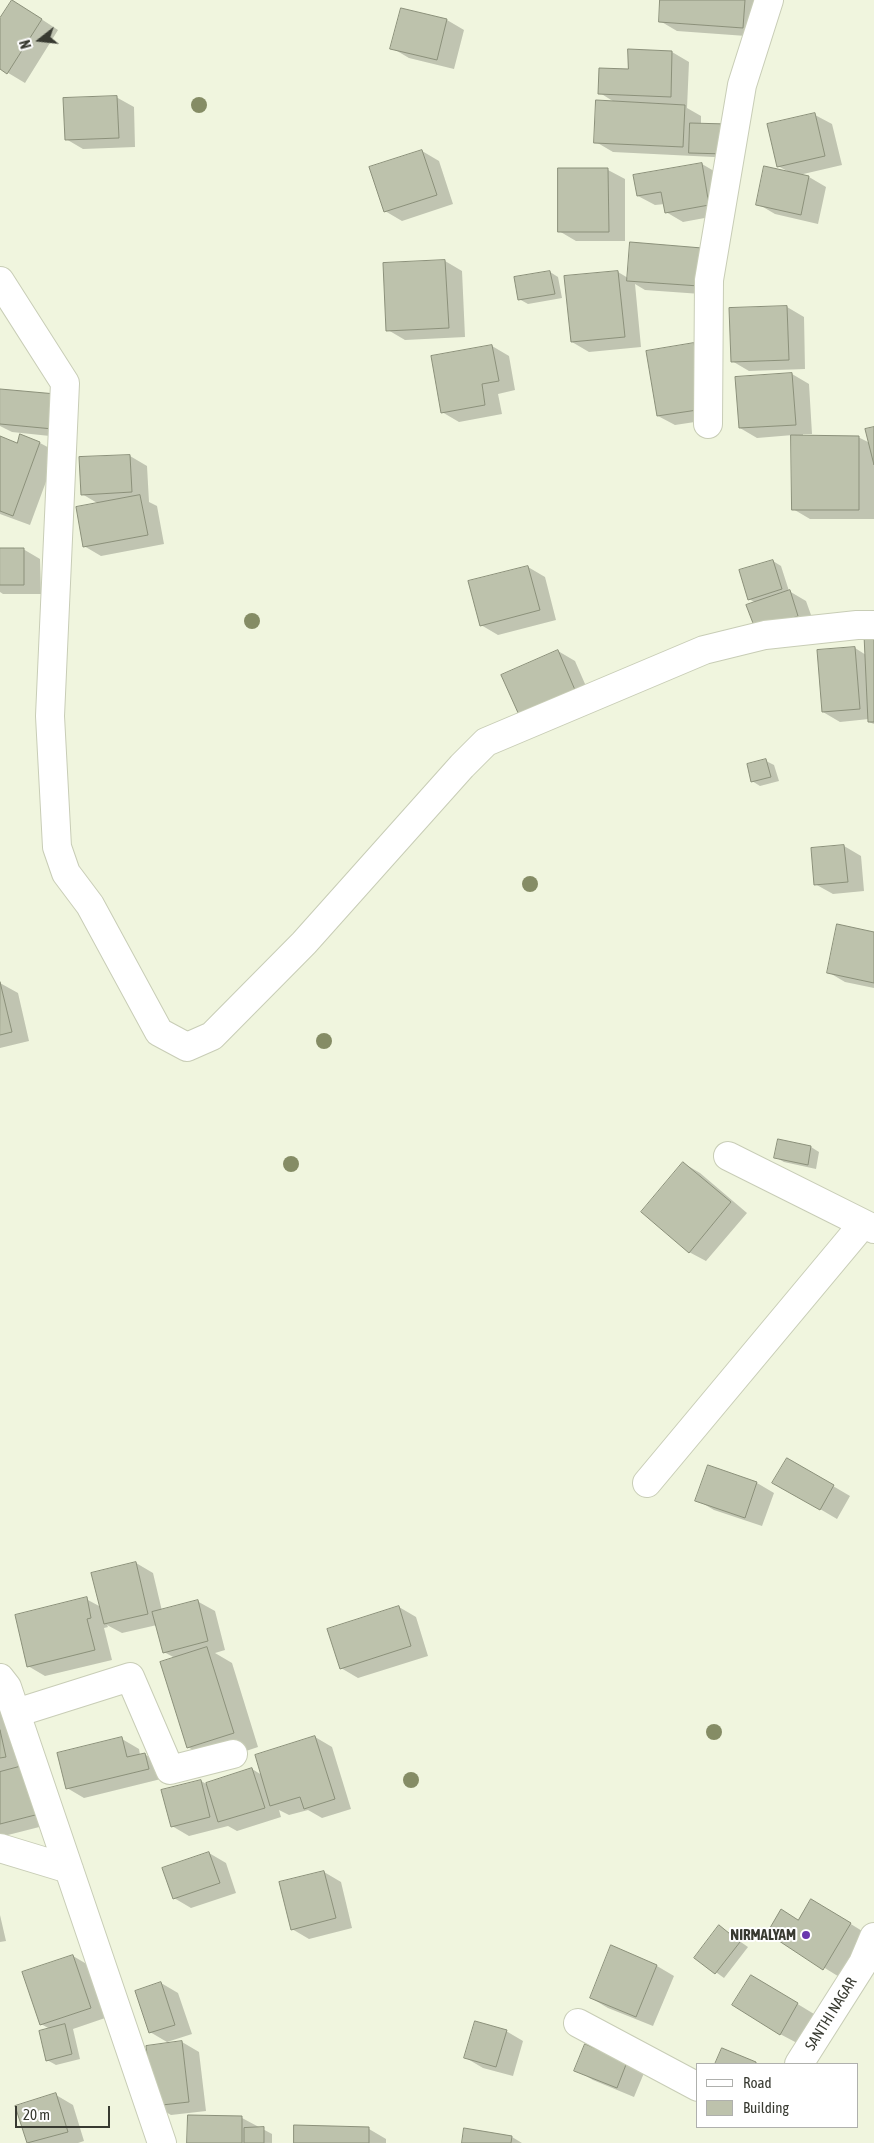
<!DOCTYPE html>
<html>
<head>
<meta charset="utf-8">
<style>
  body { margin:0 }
  #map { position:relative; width:874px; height:2143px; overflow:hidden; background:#f0f5de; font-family:"Asap Condensed",sans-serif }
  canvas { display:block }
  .legend { position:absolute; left:696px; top:2063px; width:162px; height:65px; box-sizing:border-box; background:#fff; border:1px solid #afb0ad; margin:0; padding:6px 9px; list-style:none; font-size:15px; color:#383a31 }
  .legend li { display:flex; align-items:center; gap:10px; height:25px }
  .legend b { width:25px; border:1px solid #afb0ad }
  .north { position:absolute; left:15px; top:15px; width:50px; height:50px; -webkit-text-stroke:4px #fff; paint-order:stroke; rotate:254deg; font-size:14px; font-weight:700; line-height:20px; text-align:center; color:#383a31 }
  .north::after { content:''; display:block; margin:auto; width:18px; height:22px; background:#383a31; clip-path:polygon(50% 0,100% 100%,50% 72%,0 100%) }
  .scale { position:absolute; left:15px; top:2106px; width:95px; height:22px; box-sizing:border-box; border:2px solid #383a31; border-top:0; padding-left:6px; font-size:15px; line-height:18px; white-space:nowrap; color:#383a31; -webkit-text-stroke:4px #fff; paint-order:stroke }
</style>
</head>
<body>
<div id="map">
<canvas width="874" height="2143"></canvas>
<ul class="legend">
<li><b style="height:6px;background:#fff"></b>Road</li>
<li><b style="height:14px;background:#bdc2ac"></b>Building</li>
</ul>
<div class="north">N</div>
<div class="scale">20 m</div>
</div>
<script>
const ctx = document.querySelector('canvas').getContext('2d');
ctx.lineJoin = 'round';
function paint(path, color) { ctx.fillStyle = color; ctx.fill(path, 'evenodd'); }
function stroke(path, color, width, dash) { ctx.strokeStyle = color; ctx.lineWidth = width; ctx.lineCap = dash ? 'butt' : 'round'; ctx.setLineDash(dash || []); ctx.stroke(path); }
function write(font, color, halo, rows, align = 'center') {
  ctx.font = font + ' "Asap Condensed",sans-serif'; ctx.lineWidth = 4; ctx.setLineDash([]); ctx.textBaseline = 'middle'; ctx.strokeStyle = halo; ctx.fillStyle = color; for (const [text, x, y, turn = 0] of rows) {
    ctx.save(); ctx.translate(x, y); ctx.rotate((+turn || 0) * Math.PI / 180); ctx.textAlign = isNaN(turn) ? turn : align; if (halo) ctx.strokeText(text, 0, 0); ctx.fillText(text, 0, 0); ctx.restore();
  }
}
const shadow = new Path2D(`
  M661 0H762L760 37 677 31 660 21Z
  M29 11 58 30 25 83 0 68V20Z
  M447 20 464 30 454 69 409 58 392 48Z
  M630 50 672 52 689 62 687 108 701 116V124L734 158 613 152 596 142 616 103 600 93 629 70Z
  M116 97 134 107 135 147 83 149 66 139Z
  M815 115 832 124 842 165 799 175 809 177 826 187 818 224 775 214 758 204 789 172 778 166Z
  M422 151 439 161 453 204 402 221 385 211Z
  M702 164 719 174 726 214 683 222 666 212 665 204 655 205 638 196Z
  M608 170 625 179V241H576L559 231Z
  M631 243 715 295 645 290 635 284 641 347 589 352 572 342 618 272 628 278Z
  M445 261 462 271 465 337 405 340 388 330 384 264Z
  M550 272 558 277 562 298 528 304 519 299Z
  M787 307 804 317 805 369 749 371 732 361Z
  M694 345 711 355 721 418 675 425 658 416Z
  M492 346 509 356 515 390 498 394 502 414 459 422 442 412Z
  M792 374 809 384 812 434H803V436L858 437 870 443 874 428V519H810L793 509V435L757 438 740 428 736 378Z
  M0 390 69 438 12 432 0 426Z
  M21 436 40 443 57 452 30 525 0 514V437L18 444Z
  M130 456 147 466 149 502 157 506 164 544 101 556 84 546 99 504 82 494Z
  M23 549 40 559 41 594H3L0 592V550Z
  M773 561 781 566 789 591 806 601 815 626 774 640 756 603 749 599Z
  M528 567 545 577 556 620 498 635 481 625Z
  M874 636V724L869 722V719L840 722 823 712 855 648 866 655Z
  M558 651 575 661 592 700 520 714Z
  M766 761 774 765 779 781 760 786 752 781Z
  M844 846 861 856 864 891 833 894 815 884Z
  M874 934V988L845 982 828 972Z
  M0 983 18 993 29 1041 0 1048Z
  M779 1140 811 1147 819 1152 816 1169 784 1162 775 1157Z
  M683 1163 700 1173 747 1213 706 1261 689 1252Z
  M787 1459 850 1496 837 1519 774 1482Z
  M757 1483 774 1493 762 1526 714 1510 697 1500Z
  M136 1563 153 1573 162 1611 197 1601 215 1611 225 1650 215 1653 232 1663 258 1747 213 1762 188 1747 175 1658 164 1652 157 1625 122 1633 107 1625 108 1627 104 1628 112 1660 45 1676 28 1666 86 1599 101 1607Z
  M399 1607 416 1617 428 1656 358 1678 341 1668Z
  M0 1705 59 1822 0 1837Z
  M315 1737 332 1747 351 1809 322 1818 308 1810 289 1815 279 1810 281 1817 237 1831 228 1826 189 1836 172 1826 201 1781 208 1785 252 1769 262 1775Z
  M122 1739 139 1749 140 1755 144 1754 162 1764 165 1778 84 1798 67 1788Z
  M209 1853 226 1863 236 1893 191 1908 174 1898Z
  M324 1872 341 1882 352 1928 309 1939 292 1929Z
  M828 1910 867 1934 841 1978 768 1933Z
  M0 1915 6 1941 0 1942Z
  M719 1927 748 1947 724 1978 695 1957Z
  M73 1956 90 1966 108 2017 73 2029 80 2059 56 2065 47 2060 50 2029 41 2024Z
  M657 1966 674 1976 653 2026 608 2008 591 1998Z
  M161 1983 178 1993 192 2034 167 2042 150 2032Z
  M768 1986 814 2014 797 2043 780 2034Z
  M506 2031 523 2041 513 2076 483 2068 466 2058Z
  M182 2042 199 2052 206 2111 171 2115 154 2105Z
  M627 2063 644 2073 634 2097 593 2080 576 2070Z
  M56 2095 73 2105 84 2141 78 2143H28L17 2107Z
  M242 2118 272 2134V2143H189Z
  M369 2129 386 2139V2143H295Z
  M512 2137 522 2143H463Z`);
const building = new Path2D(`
  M12 0 42 19 7 74 0 69V18Z
  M660 0H745L743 28 659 22Z
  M401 8 447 19 437 60 390 49Z
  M628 49 672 51 671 97 598 94 599 68 628 69Z
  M117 96 119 138 65 140 63 98Z
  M596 100 685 105 683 147 594 143Z
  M815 113 825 156 777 167 767 124Z
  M690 123 727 124 726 154 689 153Z
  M422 150 437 195 384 212 369 167Z
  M702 163 709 205 665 213 661 192 637 196 633 175Z
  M764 166 809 176 801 215 756 205Z
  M558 168H608L609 232H558Z
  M630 242 702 248 699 286 627 281Z
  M445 260 449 328 386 331 383 263Z
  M550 271 555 294 518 300 514 277Z
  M618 271 625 337 571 342 564 276Z
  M787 306 789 360 731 362 729 308Z
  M694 343 704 409 657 416 646 351Z
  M492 345 499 381 482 384 485 405 441 413 431 356Z
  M792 373 796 425 739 428 735 377Z
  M0 389 56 394 53 429 0 424Z
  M874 427V465L865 429Z
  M20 434 40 442 13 516 0 511V436L17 443Z
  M791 435 859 436V510H792Z
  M130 455 132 492 81 495 79 457Z
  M140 495 148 535 83 547 76 507Z
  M0 548H24V585H0Z
  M773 560 782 589 748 600 739 570Z
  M528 566 540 610 480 626 468 581Z
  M790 590 798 616 756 631 746 605Z
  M874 634V722H868L864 635Z
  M855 647 860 709 822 712 817 650Z
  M558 650 575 690 519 715 501 675Z
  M766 759 771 777 751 782 747 764Z
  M844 845 848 882 814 885 811 848Z
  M837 924 874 932V983L827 973Z
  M0 982 12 1032 0 1035Z
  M778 1139 811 1146 808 1165 774 1158Z
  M683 1162 731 1202 689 1253 641 1212Z
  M787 1458 834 1485 820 1510 772 1483Z
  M708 1465 757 1482 745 1518 695 1501Z
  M136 1562 148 1614 104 1624 91 1573Z
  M87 1597 91 1618 87 1619 95 1650 27 1667 15 1615Z
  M198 1600 208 1641 163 1653 152 1612Z
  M399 1606 411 1646 340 1669 327 1629Z
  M207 1647 234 1733 187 1748 160 1662Z
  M0 1730 6 1757 0 1758Z
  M315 1736 335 1799 304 1809 300 1797 270 1806 255 1755Z
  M122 1737 127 1757 145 1753 149 1769 66 1789 57 1753Z
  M30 1764 43 1813 0 1824V1772Z
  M252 1768 265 1808 218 1822 206 1783Z
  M201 1780 210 1817 171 1827 161 1790Z
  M209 1852 220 1883 173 1899 162 1868Z
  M324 1871 336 1918 291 1930 279 1882Z
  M811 1899 851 1923 823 1970 767 1933 781 1909 798 1920Z
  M719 1925 740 1942 715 1974 694 1958Z
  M611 1945 657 1965 636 2017 590 1998Z
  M73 1955 91 2008 40 2025 22 1972Z
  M751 1975 798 2003 780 2035 732 2005Z
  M161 1982 175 2025 149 2033 135 1991Z
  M475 2021 507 2030 496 2067 464 2058Z
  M65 2024 72 2054 46 2061 39 2031Z
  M182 2041 189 2102 153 2106 146 2046Z
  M585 2044 627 2062 617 2088 574 2071Z
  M722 2048 756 2062V2064H715Z
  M56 2093 68 2132 27 2143 15 2106Z
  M188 2115 242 2116V2143H187Z
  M294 2125 369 2127V2143H294Z
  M264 2127V2143H244V2128Z
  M464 2128 512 2136 511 2143H462Z`);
const minor = new Path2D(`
  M0 281 65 383 50 716 57 847 66 873 90 905 159 1032 187 1047 212 1036 304 943 462 766 486 742 704 650 765 635 857 625H874
  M708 424 709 280 742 85 769 0
  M728 1156 874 1229
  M647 1483 863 1224
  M0 1678 7 1687 162 2143
  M16 1713 130 1677 170 1770 233 1754
  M0 1848 69 1869
  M578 2023 698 2087
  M799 2064 863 1963 874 1937`);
const trees = [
  [199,105],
  [252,621],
  [530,884],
  [324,1041],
  [291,1164],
  [714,1732],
  [411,1780]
];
const markers = [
  [806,1935,5,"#6937ae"]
];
const poiNames = [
  ["NIRMALYAM",796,1935]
];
const streetNames = [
  ["SANTHI NAGAR",831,2014,-58]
];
paint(shadow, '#0003');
paint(building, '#bdc2ac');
stroke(building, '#8b907a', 1);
stroke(minor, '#c8cdb6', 30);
stroke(minor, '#fff', 28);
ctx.fillStyle = '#858c65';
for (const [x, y] of trees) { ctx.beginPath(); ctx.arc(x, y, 8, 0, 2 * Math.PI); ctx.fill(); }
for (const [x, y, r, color] of markers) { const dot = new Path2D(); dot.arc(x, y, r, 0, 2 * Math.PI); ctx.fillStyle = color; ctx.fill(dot); stroke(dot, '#fff', 2); }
write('bold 15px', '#383a31', '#fff', poiNames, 'right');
write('15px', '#383a31', '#fff', streetNames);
</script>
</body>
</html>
